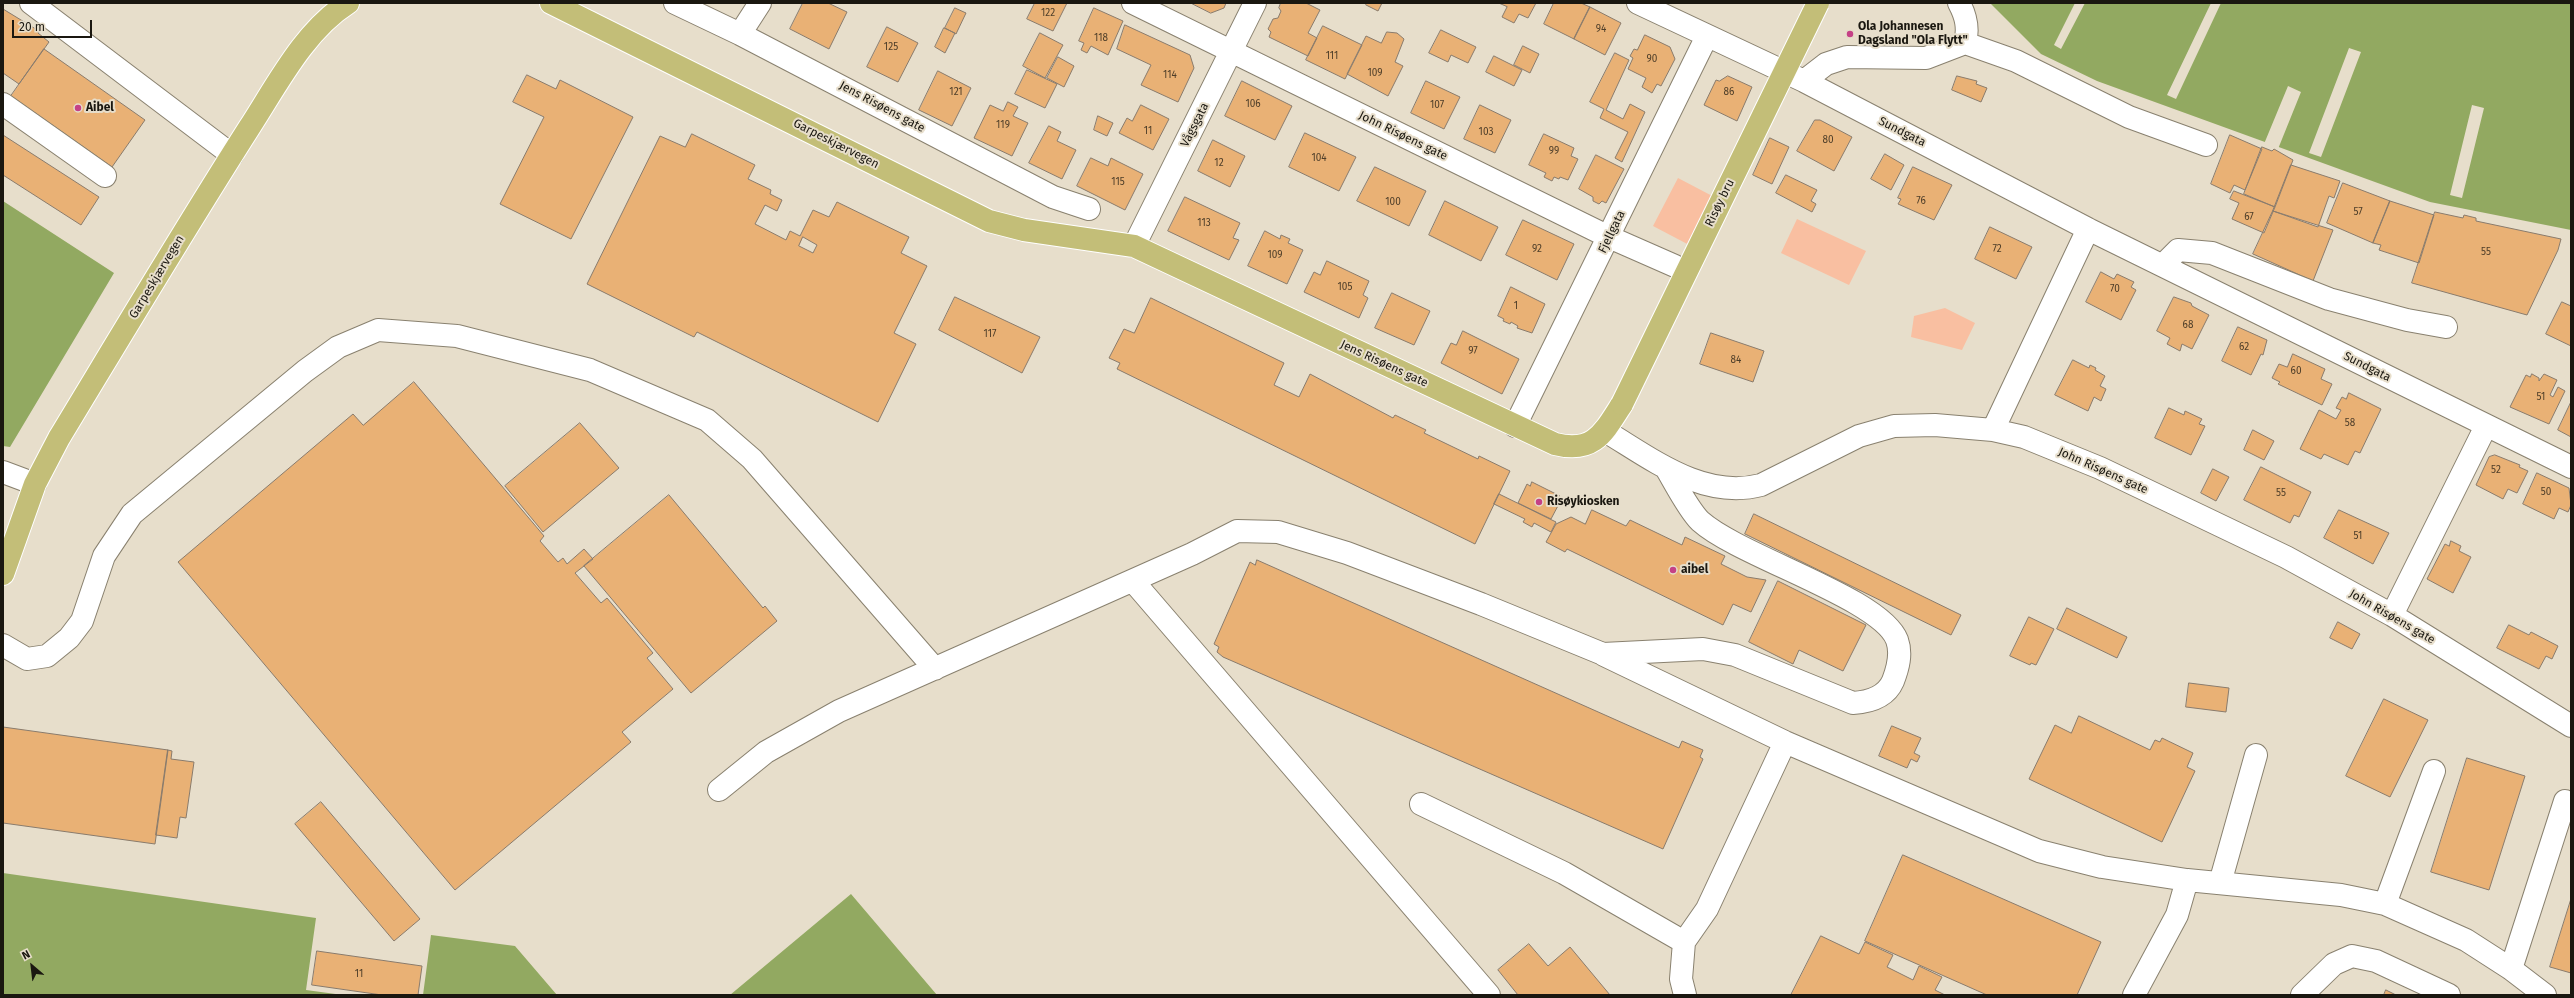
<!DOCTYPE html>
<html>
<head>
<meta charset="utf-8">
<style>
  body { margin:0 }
  #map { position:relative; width:2574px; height:998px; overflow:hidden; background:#e7decb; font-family:"Fira Sans",sans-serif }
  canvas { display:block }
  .frame { position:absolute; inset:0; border:4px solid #1a1710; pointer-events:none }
  .north { position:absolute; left:12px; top:946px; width:40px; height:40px; -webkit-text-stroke:3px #e7decb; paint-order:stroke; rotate:332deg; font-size:11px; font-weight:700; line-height:16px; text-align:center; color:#1a1710 }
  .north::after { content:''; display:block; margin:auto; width:14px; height:18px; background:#1a1710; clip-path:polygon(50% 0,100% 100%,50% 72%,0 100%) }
  .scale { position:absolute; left:12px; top:20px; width:80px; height:18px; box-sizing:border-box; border:2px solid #1a1710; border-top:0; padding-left:5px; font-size:12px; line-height:14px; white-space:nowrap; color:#1a1710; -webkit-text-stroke:3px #e7decb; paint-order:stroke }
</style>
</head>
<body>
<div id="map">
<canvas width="2574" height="998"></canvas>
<div class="frame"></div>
<div class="north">N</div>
<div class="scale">20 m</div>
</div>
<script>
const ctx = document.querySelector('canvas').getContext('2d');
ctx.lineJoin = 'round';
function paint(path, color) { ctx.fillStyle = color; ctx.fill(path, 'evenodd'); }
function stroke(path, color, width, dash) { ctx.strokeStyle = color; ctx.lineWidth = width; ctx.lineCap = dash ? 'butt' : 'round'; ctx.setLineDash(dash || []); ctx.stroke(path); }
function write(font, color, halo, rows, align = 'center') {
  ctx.font = font + ' "Fira Sans",sans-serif'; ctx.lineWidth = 4; ctx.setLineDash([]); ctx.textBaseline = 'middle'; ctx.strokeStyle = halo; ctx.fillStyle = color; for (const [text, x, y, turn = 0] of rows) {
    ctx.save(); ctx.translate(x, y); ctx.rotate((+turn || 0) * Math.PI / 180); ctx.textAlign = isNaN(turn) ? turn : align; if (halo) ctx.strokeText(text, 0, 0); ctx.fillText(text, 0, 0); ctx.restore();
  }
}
const green = new Path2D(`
  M1678 178 1718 199 1693 247 1653 226Z
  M1797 219 1866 251 1849 285 1781 253Z
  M1945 308 1975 323 1962 350 1911 337 1914 316Z`);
const water = new Path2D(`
  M1990 3H2571V230L2430 202 2097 81 2041 54Z
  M3 201 114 273 10 447 3 446Z
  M3 873 316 918 306 990 343 995H3Z
  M851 894 937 995H730Z
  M431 935 515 946 557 995H423Z`);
const pier = new Path2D(`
  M2075 3H2085L2061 49 2054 45Z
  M2211 3H2221L2176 99 2167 95Z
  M2349 48 2361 52 2321 157 2309 153Z
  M2288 86 2301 92 2278 149 2264 144Z
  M2472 105 2484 108 2462 198 2450 195Z`);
const building = new Path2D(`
  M803 3H828L847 12 829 49 790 29Z
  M1035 3H1067L1053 31 1027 19Z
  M1191 3H1226L1224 8 1211 13Z
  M1281 3H1306L1320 10 1308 33 1317 38 1308 56 1269 37 1271 32 1268 29 1273 19 1278 18 1281 11 1279 8Z
  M1367 3H1382L1378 11 1366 5Z
  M1499 3H1536L1528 18 1519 14 1514 23 1502 17 1507 7Z
  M1554 3H1581L1590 7 1574 39 1544 24Z
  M1590 7 1621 23 1605 55 1574 39Z
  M955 8 966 13 956 34 945 28Z
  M1094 8 1123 21 1108 55 1091 46 1087 53 1081 50 1084 43 1079 41Z
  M3 9 39 31 38 33 49 42 19 84 3 73Z
  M1125 25 1190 55 1194 68 1178 102 1141 85 1151 65 1117 49Z
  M1323 26 1362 45 1345 79 1306 60Z
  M887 27 918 43 898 82 867 67Z
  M944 28 955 33 945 53 935 47Z
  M1441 30 1476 47 1468 63 1451 55 1448 62 1429 53Z
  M1387 32 1397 33 1404 39 1395 62 1403 66 1388 96 1347 74 1366 36 1381 43Z
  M1040 33 1063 45 1045 78 1023 66Z
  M1645 35 1670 47 1675 59 1661 86 1657 84 1652 93 1642 87 1646 78 1628 69 1633 58 1630 56 1634 49 1637 50Z
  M1523 46 1539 54 1530 73 1514 65Z
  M44 49 145 120 112 167 11 96Z
  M1615 53 1629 60 1606 110 1623 119 1630 104 1645 112 1622 162 1615 158 1628 132 1600 118 1604 109 1590 102Z
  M1494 56 1522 70 1514 86 1486 72Z
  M1058 57 1074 66 1064 87 1047 78Z
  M1027 70 1057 84 1045 108 1015 94Z
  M938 71 971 88 952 126 919 110Z
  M527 75 556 89 560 80 633 117 571 239 500 204 544 117 513 102Z
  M1728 76 1752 87 1737 121 1704 105 1716 80 1719 81Z
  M1957 76 1977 81 1976 84 1987 88 1981 102 1952 90Z
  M1242 81 1292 106 1275 140 1225 116Z
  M1426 81 1460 97 1444 129 1411 113Z
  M1008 102 1018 107 1013 116 1028 123 1012 156 974 138 990 105 1003 111Z
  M1141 105 1169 119 1153 150 1119 133 1127 118 1132 121Z
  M1480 105 1511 120 1495 153 1464 139Z
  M1098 116 1113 123 1107 136 1094 130Z
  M1815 120H1820L1852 137 1834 171 1797 151Z
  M1049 126 1061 132 1057 141 1076 150 1062 179 1029 163Z
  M1305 133 1356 157 1339 191 1289 167Z
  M692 134 755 165 748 179 771 190 770 194 782 200 777 211 765 205 755 224 786 240 790 231 800 236 813 210 829 217 837 202 909 237 901 253 927 266 894 333 916 344 878 422 697 332 694 337 587 284 660 136 685 147ZM803 237 817 245 813 253 799 246Z
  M1544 134 1574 148 1571 156 1578 159 1568 180 1560 177 1559 179 1554 177 1552 181 1544 177 1546 173 1529 165Z
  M3 135 99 197 81 225 3 175Z
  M2230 135 2262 149 2245 190 2234 185 2230 193 2211 184Z
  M1770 138 1789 147 1772 184 1753 175Z
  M1213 140 1245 156 1230 187 1198 171Z
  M2262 147 2272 151 2274 149 2293 160 2275 207 2244 194Z
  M1885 154 1904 165 1891 190 1871 179Z
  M1596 155 1624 169 1606 203 1602 201 1599 204 1593 201V197L1579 189Z
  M1091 158 1108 166 1111 158 1143 174 1125 210 1077 186Z
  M2291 165 2340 181 2334 198 2329 196 2318 227 2273 211Z
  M1375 167 1426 191 1409 226 1357 201Z
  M1913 167 1952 185 1934 220 1898 204 1901 199 1898 198Z
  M1786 175 1817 190 1811 201 1816 204 1812 212 1776 193Z
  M2343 183 2390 201 2373 243 2327 223Z
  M2234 191 2275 207 2264 233 2232 219 2239 203 2230 199Z
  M1185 197 1240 223 1233 238 1239 240 1229 260 1168 231Z
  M1445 201 1498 227 1481 261 1429 235Z
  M2390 201 2434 215 2419 263 2379 250 2381 245 2373 243Z
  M2273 211 2333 230 2313 281 2253 254Z
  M2435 212 2463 218 2464 215 2476 218V221L2561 239 2558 250 2527 315 2412 283Z
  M1523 220 1574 244 1557 280 1506 255Z
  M1990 227 2032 247 2016 279 1975 259Z
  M1265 231 1280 239 1281 235 1290 239 1288 243 1303 250 1287 284 1248 266Z
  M1327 261 1369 281 1363 295 1368 298 1359 318 1304 292 1314 272 1320 275Z
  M2101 272 2114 279 2117 274 2134 282 2131 287 2136 290 2121 320 2086 302Z
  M1511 287 1545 304 1532 333 1517 328 1518 326 1511 322 1510 324 1503 321 1504 319 1498 316Z
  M1392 293 1430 311 1414 345 1375 328Z
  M955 297 1040 337 1022 373 939 330Z
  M2174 297 2191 303 2192 306 2209 315 2192 349 2182 344 2180 351 2167 344 2170 338 2157 331Z
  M1151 298 1284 363 1274 385 1299 397 1310 374 1393 418 1395 415 1426 430 1424 433 1478 459 1479 456 1510 471 1475 544 1117 369 1120 363 1109 358 1124 329 1134 333Z
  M2562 302 2571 306V346L2546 334Z
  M2238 327 2267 340 2263 355 2261 354 2251 375 2222 361Z
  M1463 331 1519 359 1502 394 1441 363 1451 343 1456 345Z
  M1711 333 1764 351 1753 382 1700 364Z
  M2293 354 2325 369 2321 379 2332 384 2322 405 2278 384 2280 382 2272 378 2279 364 2287 367Z
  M2073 360 2089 368 2090 365 2096 368 2095 370 2105 376 2100 386 2106 389 2101 401 2094 397 2088 411 2055 395Z
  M2532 374 2539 378V381L2544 374 2557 380 2550 395 2553 397 2558 387 2565 391 2549 424 2510 407 2526 375 2530 377Z
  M414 382 544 536 540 541 558 562 563 558 567 564 584 549 593 559 575 573 601 603 607 598 653 653 647 658 673 689 622 732 631 742 455 890 178 562 353 414 363 425Z
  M2349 393 2381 409 2360 453 2355 451 2348 465 2324 454 2321 459 2300 449 2319 410 2336 419 2341 410 2336 408 2342 397 2346 399Z
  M2571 402V437L2558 430Z
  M2169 408 2184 415 2185 411 2202 419 2199 424 2205 426 2191 455 2155 438Z
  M580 423 619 468 543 532 505 486Z
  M2253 430 2274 441 2264 460 2244 450Z
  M2495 455 2520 465 2519 467 2528 471 2517 493 2508 489 2503 499 2476 485 2489 457Z
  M2261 467 2311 492 2299 517 2294 515 2290 523 2244 500Z
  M2213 469 2229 477 2216 501 2201 493Z
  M2537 473 2569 488 2571 505 2568 512 2559 508 2554 519 2523 504Z
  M1532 482 1560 496 1558 499 1561 500 1551 519 1518 503 1527 484 1530 486Z
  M1499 494 1556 522 1551 532 1534 523 1532 527 1523 522 1525 519 1494 504Z
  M669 495 763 608 765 606 777 621 691 693 584 566Z
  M1592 510 1626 526 1630 520 1682 545 1685 537 1725 556 1721 564 1747 577 1766 580 1751 612 1733 604 1723 625 1567 549 1565 552 1546 542 1556 524 1571 517 1585 524Z
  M2339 510 2389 533 2373 564 2324 538Z
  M1754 514 1961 615 1951 635 1745 534Z
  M2451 541 2461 546 2459 551 2471 557 2453 593 2427 579 2445 544 2449 546Z
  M1257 560 1679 748 1682 741 1703 750 1700 757 1703 759 1663 849 1223 657 1217 652 1219 647 1214 644 1250 562 1255 565Z
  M1778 581 1866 625 1843 671 1799 650 1793 664 1749 642Z
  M2067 608 2127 637 2117 658 2057 629Z
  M2029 617 2054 629 2036 665 2031 663 2030 665 2010 656Z
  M2338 622 2360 634 2352 649 2330 638Z
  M2509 625 2529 635 2531 632 2558 646 2552 659 2546 656 2539 669 2497 648Z
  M2189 683 2229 688 2226 712 2186 707Z
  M2384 699 2428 720 2390 797 2346 776Z
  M2079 716 2150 750 2155 740 2160 742 2162 738 2193 753 2187 767 2195 771 2162 842 2029 779 2055 725 2071 733Z
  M1892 726 1921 738 1914 753 1920 756 1917 762 1911 759 1907 768 1879 756Z
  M3 727 168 750 155 844 3 823Z
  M168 750 172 751 171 759 194 762 186 818 180 817 177 838 156 835Z
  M2467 758 2525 776 2489 890 2431 872Z
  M321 802 420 919 394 941 295 824Z
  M1903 855 2101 942 2077 995H1987L1865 941Z
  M2571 899V973L2550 967Z
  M1821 936 1859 954 1865 942 1893 955 1887 967 1913 980 1919 966 1942 977 1935 990 1945 995H1791Z
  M1529 944 1548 966 1570 947 1610 995H1518L1498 970Z
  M317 951 422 966 418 995H382L312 985Z
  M2386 990 2396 995H2384Z`);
const minor = new Path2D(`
  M31 3 232 155
  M675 3 740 34 1053 197 1089 209
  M1133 3 1609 237 1675 266
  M1638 3 1804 81 2088 229 2571 467
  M1959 3C1966 16 1969 28 1965 43
  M740 34 760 3
  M1804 81 1826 64 1847 57 1926 58 1965 43 2016 61 2129 117 2206 145
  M3 104 105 176
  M1134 246 1255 3
  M2164 264 2178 250 2212 253 2329 299 2407 320 2446 327
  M1515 426 1707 36
  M1993 430 2088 229
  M1605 431C1652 459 1703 500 1761 485L1859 436 1894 426 1935 425 1993 430 2024 437 2100 468 2286 557 2392 615 2571 726
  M3 472 35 484
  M1133 581 1489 995
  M2392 615 2486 426
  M3 645 27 659 47 656 69 638 82 621 104 556 132 514 305 371 338 347 378 330 457 336 590 370 707 420 752 459 935 669
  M1604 655 1785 742 2039 851 2102 867 2187 880 2341 895 2385 904 2466 940 2511 969 2545 995
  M719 790 766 752 839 711 1192 554 1237 531 1278 532 1347 553 1481 604 1603 654 1703 649 1735 655 1853 703C1869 702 1886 697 1893 681 1898 668 1902 654 1897 640 1881 598 1740 557 1700 521 1688 509 1675 483 1666 468
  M1421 804 1564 873 1684 942 1707 909 1785 742
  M2220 883 2256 755
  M2385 904 2434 771
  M1684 942 1681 979 1685 995
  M2511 969 2565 801
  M2134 995 2177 915 2187 880
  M2302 995 2334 964 2352 956 2376 961 2449 995`);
const major = new Path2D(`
  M551 3 989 221 1024 230 1134 246 1555 444C1594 454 1604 432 1622 404
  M3 574 35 484 59 438C122 334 184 230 249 128 277 85 304 31 348 3`);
const majorBridge = new Path2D(`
  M1622 404 1818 3`);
const markers = [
  [1850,34,4,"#c54186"],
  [78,108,4,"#c54186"],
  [1539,502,4,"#c54186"],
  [1673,570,4,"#c54186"]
];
const numberNames = [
  ["122",1048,13],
  ["94",1601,29],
  ["118",1101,38],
  ["125",891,47],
  ["111",1332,56],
  ["90",1652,59],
  ["109",1375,73],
  ["114",1170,75],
  ["121",956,92],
  ["86",1729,92],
  ["106",1253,104],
  ["107",1437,105],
  ["119",1003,125],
  ["11",1148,131],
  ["103",1486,132],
  ["80",1828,140],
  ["99",1554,151],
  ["104",1319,158],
  ["12",1219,163],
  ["115",1118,182],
  ["76",1921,201],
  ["100",1393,202],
  ["57",2358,212],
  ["67",2249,217],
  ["113",1204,223],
  ["92",1537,249],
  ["72",1997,249],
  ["55",2486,252],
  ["109",1275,255],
  ["105",1345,287],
  ["70",2115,289],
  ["1",1516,306],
  ["68",2188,325],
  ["117",990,334],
  ["62",2244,347],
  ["97",1473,351],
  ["84",1736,360],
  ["60",2296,371],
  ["51",2541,397],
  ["58",2350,423],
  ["52",2496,470],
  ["50",2546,492],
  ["55",2281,493],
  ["51",2358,536],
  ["11",359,974]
];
const poiNames = [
  ["Ola Johannesen",1858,27],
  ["Dagsland \"Ola Flytt\"",1858,41],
  ["Aibel",86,108],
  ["Risøykiosken",1547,502],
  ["aibel",1681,570]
];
const streetNames = [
  ["Jens Risøens gate",882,107,28],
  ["Vågsgata",1195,125,-63],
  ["Sundgata",1902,132,27],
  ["John Risøens gate",1403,136,26],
  ["Garpeskjærvegen",836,144,27],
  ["Risøy bru",1720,203,-64],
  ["Fjellgata",1612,232,-64],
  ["Garpeskjærvegen",157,277,-59],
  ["Jens Risøens gate",1384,364,25],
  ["Sundgata",2367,367,27],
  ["John Risøens gate",2103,471,24],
  ["John Risøens gate",2392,617,30]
];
paint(green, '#f9bfa1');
paint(water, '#92a961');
paint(pier, '#e7decb');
paint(building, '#e9b175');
stroke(building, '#897b6c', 1);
stroke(minor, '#89816f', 24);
stroke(major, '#fff', 24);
stroke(minor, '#fff', 22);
stroke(major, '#c3be78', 22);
stroke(majorBridge, '#fff', 24, []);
stroke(majorBridge, '#c3be78', 22);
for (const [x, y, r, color] of markers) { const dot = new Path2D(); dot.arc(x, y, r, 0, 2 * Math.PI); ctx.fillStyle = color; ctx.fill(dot); stroke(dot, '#e7decb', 1.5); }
write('10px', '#4e3e29', null, numberNames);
write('bold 12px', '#1a1710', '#e7decb', poiNames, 'left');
write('12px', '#1a1710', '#e7decb', streetNames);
</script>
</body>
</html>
